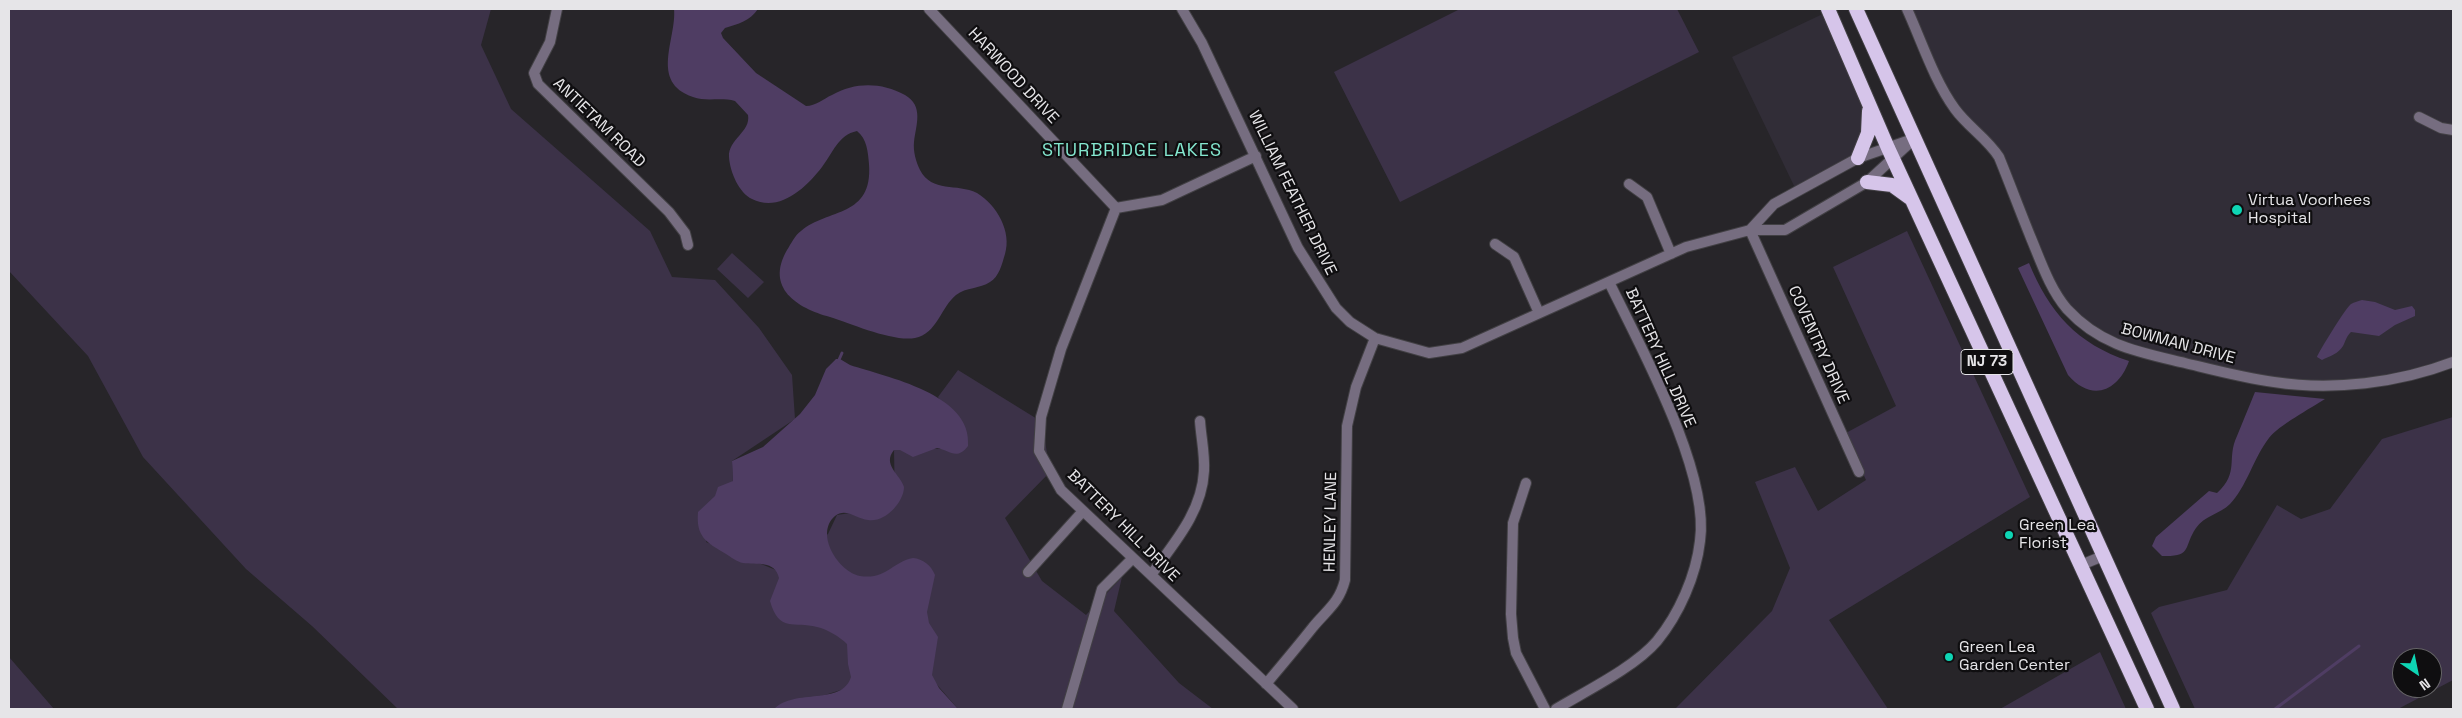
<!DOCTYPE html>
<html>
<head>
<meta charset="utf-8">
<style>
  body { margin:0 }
  #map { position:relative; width:2462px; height:718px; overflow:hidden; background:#272529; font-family:"Space Grotesk",sans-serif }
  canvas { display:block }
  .frame { position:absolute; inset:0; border:10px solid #e6e5e8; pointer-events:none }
  .north { position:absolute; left:2392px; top:648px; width:50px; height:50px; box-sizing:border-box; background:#0f0e10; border:1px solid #656466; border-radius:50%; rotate:146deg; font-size:14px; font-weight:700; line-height:20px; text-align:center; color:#e6e5e8 }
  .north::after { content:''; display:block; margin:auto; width:18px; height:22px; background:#0ed5b4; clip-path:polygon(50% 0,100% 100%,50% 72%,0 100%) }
</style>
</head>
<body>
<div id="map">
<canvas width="2462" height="718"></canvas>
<div class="frame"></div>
<div class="north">N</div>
</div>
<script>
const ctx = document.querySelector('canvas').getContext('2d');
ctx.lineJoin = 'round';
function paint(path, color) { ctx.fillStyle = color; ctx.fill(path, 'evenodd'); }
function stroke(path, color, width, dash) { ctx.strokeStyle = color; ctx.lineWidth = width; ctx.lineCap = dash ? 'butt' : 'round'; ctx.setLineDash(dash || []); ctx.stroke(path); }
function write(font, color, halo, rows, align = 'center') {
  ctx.font = font + ' "Space Grotesk",sans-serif'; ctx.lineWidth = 4.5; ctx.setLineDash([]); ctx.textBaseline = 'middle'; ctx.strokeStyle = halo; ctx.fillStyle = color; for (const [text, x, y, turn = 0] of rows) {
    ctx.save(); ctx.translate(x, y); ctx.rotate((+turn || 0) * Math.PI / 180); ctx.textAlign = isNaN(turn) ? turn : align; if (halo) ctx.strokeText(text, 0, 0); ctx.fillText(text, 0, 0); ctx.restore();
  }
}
const built = new Path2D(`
  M1907 9H2453V362L2381 381 2276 383 2126 349 2066 308 1999 157 1956 110Z
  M1829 11 1869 105 1858 158 1797 192 1732 57Z`);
const green = new Path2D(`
  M9 9H491L481 45 511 109 650 231 672 277 715 280 759 328 792 375 795 419 732 461 733 481 706 542 776 570 828 534 837 515 895 506 894 450 966 448 938 397 958 370 1042 422 1050 472 1005 518 1042 581 1086 615 1122 577 1114 611 1179 683 1213 709H958L933 680 844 689 780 709H398L312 626 246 569 143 457 88 356 9 271Z
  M1460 9H1677L1699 52 1400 202 1334 72Z
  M1907 231 2030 497 1829 620 1888 709H1675L1772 611 1790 568 1755 482 1795 467 1818 511 1866 480 1844 434 1896 406 1833 267Z
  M732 253 764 282 748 298 717 269Z
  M2453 417V680L2398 709H2195L2151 613 2159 607 2227 590 2277 505 2301 519 2330 509 2382 439ZM2402 658H2432V688H2402Z
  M2100 652 2126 709H2000Z
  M9 657 54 709H9Z`);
const water = new Path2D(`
  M674 9H758C750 21 738 24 725 28L721 33 723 38 756 73 806 106C816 106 823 99 832 95 855 82 881 82 905 95 924 106 916 125 914 142 913 151 916 162 920 170 932 193 957 183 977 193 997 205 1012 232 1005 254 1002 264 999 277 990 282 980 289 966 287 956 295 941 307 937 334 915 338 893 342 852 324 830 317 797 308 765 288 787 250 791 244 795 235 801 231 828 208 873 218 869 164 868 152 867 139 857 131 838 135 833 153 822 167 806 188 779 213 752 199 739 193 730 172 729 157 728 139 751 132 748 115L735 101C721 97 706 102 693 97 649 82 677 39 674 9Z
  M2029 263C2049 312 2077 344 2129 361 2118 392 2091 402 2068 375L2018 268Z
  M2362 300 2375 302 2395 310 2412 306 2415 310V316L2395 325 2379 336 2351 332C2346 337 2346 340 2343 346 2338 354 2330 356 2322 360L2317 357C2318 353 2347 306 2351 304 2354 302 2359 301 2362 300Z
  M836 359H840L850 365C886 377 973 394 968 446 957 461 949 450 937 448L913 457 900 450H894C882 465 900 474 904 487 904 502 885 523 868 520 857 519 846 507 835 516 814 534 839 572 860 576 886 580 892 562 913 558 923 559 931 565 935 575L927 612 929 623 938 637 932 675 939 688 958 709H774C795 688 842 706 851 677L848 664 847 644C840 637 827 629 817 627 794 621 779 633 770 601L779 578C775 560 756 565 743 563 737 562 731 557 726 554 706 542 696 537 698 512L715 496 718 487 733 481 732 461 763 447 800 414 815 395 826 369Z
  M2255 392 2325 399C2311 408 2278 426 2269 438 2254 457 2246 488 2230 504 2220 514 2204 516 2196 528 2183 547 2193 557 2162 556L2152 546 2156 537 2209 491 2217 493C2240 472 2226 459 2237 436 2243 421 2249 407 2255 392Z`);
const stream = new Path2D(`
  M838 362 842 353
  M2275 709 2359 646`);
const minor = new Path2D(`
  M557 9 550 42 534 73 538 84 669 212 685 233 688 245
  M929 9 1116 208 1162 200 1256 156
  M1182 9 1202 43 1298 248 1336 308 1350 322 1375 338 1429 353 1462 348 1686 247 1750 230H1785L1867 182 1914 139
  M1907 9C1922 42 1934 80 1955 109 1968 127 1987 138 1999 157 2010 184 2020 211 2031 238 2041 262 2050 289 2067 309 2101 346 2139 352 2185 363 2214 370 2244 378 2274 382 2333 391 2398 383 2453 362
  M2419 117 2441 128 2453 130
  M1629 184 1647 197 1671 254
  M1116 208 1061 349 1041 417 1039 451 1061 490 1293 709
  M1750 230 1859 472
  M1750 230 1774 204 1858 158 1910 140
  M1495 244 1514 257 1539 313
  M1526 483 1513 523 1511 614 1513 638 1516 653 1545 709
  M2081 565 2103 556
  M1028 572 1083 511
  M1151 575C1174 543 1202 512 1204 471 1205 454 1201 437 1200 421
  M1266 684C1282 665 1298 646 1313 627 1328 609 1339 603 1345 580L1347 426 1356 387 1375 338
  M1067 709 1102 589 1133 558
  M1556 709C1586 691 1635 667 1657 641 1679 614 1696 576 1700 541 1710 472 1640 346 1609 282`);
const trunk = new Path2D(`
  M1828 9 1888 148 2147 709
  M1856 9 2173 709
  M1858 158 1868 133 1869 111
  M1867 182 1892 185 1910 198`);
const markers = [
  [2237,210,6,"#0ed5b4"],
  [2009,535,5,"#0ed5b4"],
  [1949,657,5,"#0ed5b4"]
];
const shields = [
  [1987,362,52]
];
const shieldNames = [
  ["NJ 73",1987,362]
];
const streetNames = [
  ["HARWOOD DRIVE",1013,76,47],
  ["ANTIETAM ROAD",599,123,44],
  ["WILLIAM FEATHER DRIVE",1292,193,64],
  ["BOWMAN DRIVE",2178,344,15],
  ["COVENTRY DRIVE",1818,345,66],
  ["BATTERY HILL DRIVE",1660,358,66],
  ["HENLEY LANE",1331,522,-89],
  ["BATTERY HILL DRIVE",1123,526,45]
];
const poiNames = [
  ["Virtua Voorhees",2248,201],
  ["Hospital",2248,219],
  ["Green Lea",2019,526],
  ["Florist",2019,544],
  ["Green Lea",1959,648],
  ["Garden Center",1959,666]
];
const neighbourhoodNames = [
  ["STURBRIDGE LAKES",1132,151]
];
paint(built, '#312d37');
paint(green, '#3c3248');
paint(water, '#4f3d63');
stroke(stream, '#4f3d63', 3);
stroke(minor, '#424044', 12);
stroke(trunk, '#424044', 16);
stroke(minor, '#766d80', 10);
stroke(trunk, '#d6c5ea', 14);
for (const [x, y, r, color] of markers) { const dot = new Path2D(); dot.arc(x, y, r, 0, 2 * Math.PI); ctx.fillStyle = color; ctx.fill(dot); stroke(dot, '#0f0e10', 2); }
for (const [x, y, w] of shields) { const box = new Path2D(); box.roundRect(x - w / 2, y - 12.5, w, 25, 4); ctx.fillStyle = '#0f0e10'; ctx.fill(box); stroke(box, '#e6e5e8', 1); }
write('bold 15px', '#e6e5e8', null, shieldNames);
write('16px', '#e6e5e8', '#0f0e10', streetNames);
write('16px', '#e6e5e8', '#0f0e10', poiNames, 'left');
ctx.letterSpacing = '1px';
write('18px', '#84e7cf', '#0f0e10', neighbourhoodNames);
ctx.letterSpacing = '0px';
</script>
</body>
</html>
